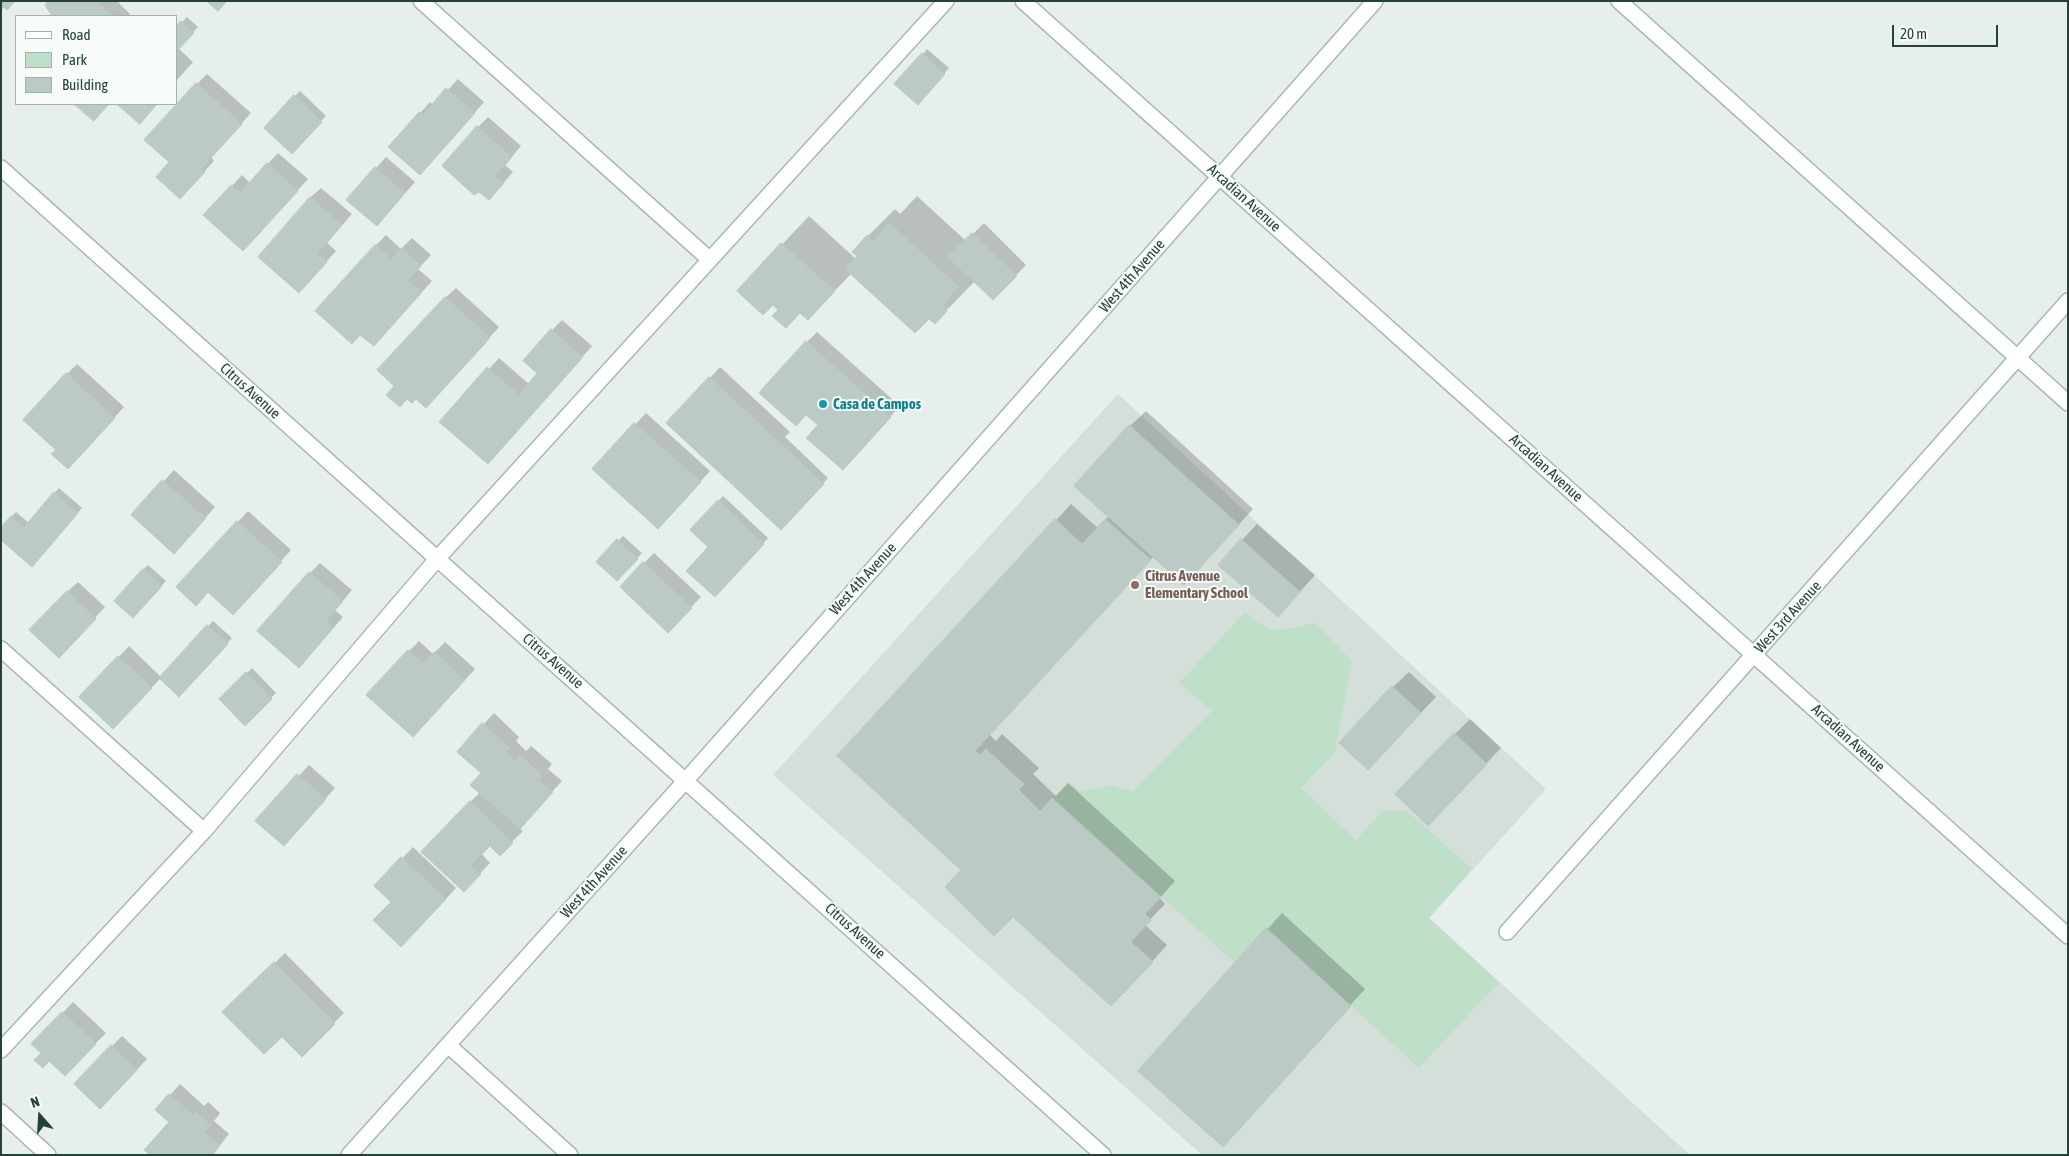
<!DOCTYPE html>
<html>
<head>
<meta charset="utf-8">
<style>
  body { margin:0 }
  #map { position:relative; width:2069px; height:1156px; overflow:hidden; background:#e6efeb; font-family:"Asap Condensed",sans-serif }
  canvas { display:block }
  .frame { position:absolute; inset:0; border:2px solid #24423a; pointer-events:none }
  .legend { position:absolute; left:15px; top:15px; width:162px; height:90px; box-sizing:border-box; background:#f7fbf9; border:1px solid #a3b1ad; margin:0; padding:6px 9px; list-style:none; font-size:15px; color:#24423a }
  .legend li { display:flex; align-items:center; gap:10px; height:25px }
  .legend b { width:25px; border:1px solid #a3b1ad }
  .north { position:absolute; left:15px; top:1091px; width:50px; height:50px; -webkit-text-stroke:4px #f7fbf9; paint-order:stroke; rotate:341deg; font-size:14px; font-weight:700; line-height:20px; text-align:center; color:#24423a }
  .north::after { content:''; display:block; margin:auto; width:18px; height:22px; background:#24423a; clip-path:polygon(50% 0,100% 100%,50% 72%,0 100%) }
  .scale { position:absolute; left:1892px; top:25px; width:106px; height:22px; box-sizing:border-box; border:2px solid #24423a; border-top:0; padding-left:6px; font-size:15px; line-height:18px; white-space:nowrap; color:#24423a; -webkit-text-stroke:4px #f7fbf9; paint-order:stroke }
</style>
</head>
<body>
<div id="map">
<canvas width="2069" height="1156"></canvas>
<div class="frame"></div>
<ul class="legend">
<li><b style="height:6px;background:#fff"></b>Road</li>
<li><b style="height:14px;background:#bfe0c8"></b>Park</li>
<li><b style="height:14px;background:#bbcac4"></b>Building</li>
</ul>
<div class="north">N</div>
<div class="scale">20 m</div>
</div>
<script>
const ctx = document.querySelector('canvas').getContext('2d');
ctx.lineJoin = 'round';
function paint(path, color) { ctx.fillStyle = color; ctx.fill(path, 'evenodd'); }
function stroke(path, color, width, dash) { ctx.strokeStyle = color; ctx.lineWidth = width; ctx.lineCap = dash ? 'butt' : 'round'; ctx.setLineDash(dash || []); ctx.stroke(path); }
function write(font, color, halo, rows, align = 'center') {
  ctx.font = font + ' "Asap Condensed",sans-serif'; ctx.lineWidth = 4; ctx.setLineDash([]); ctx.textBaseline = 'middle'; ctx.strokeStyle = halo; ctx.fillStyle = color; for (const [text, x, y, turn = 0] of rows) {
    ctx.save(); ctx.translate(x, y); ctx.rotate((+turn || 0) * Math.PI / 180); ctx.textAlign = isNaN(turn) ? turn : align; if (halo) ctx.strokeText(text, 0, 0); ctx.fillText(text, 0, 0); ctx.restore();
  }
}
const built = new Path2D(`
  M1118 394 1546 789 1429 918 1690 1155H1202L773 775Z`);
const green = new Path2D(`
  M1245 612C1274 638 1279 630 1315 623L1352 661 1335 752 1301 788 1356 840 1382 811H1407L1472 869 1429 918 1499 982 1419 1068 1266 928 1235 963 1052 798 1069 782 1080 792 1111 785 1132 792 1212 711 1179 683Z`);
const shadow = new Path2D(`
  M50 1H117L130 14 128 16H54L46 5Z
  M187 17 198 27 178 48 193 62 176 81V28Z
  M927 49 949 68 923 98V54Z
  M207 74 251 113 211 157 214 161 188 189 171 162 197 84Z
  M458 79 484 102 420 174V113L430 102 434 105Z
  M300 91 326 116 292 152 295 96Z
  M488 117 521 146 505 165 513 172 499 188 478 127Z
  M278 153 308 179 254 239 205 215 242 175 250 183Z
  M386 157 415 182 377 225 376 168Z
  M321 188 352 214 327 243 336 251 309 281 310 198Z
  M917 196 966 241 984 223 1026 265 993 299 975 281 935 322 852 273 808 318 801 311 780 309 773 304 738 291 809 216 856 259 868 236 895 209 900 214Z
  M386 235 401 249 412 238 431 255 418 269 432 281 384 334 361 333 375 246Z
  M456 288 499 327 437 395 396 386 445 298Z
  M562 320 592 346 498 452 441 422 499 358 529 384 539 373 552 330Z
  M817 332 900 406 853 458 807 342Z
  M77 364 124 407 78 457 67 374Z
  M720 367 790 432 785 437 828 478 781 528 710 378Z
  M1146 411 1253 509 1199 568 1154 556 990 735 996 741 1002 734 1039 768 1033 774 1056 796 1068 783 1175 881 1160 898 1165 904 1145 925 1167 945 1127 989 963 870 839 756 1071 504 1098 528 1109 516 1130 426Z
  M646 413 710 471 668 517 594 469Z
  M174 470 215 507 185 541 133 515Z
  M59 488 82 508 36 560 11 517 16 512 29 523Z
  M723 496 768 538 720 591 709 547 692 530Z
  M248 511 291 550 243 603 209 591 196 604 238 522Z
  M1257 524 1315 575 1278 616 1242 540Z
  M623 536 642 553 617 580 598 562Z
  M654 553 701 597 678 621 644 563Z
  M320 563 352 590 335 610 343 617 309 656 310 573Z
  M148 565 166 581 138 612 143 570Z
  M78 582 105 607 69 646 67 592Z
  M213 621 232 638 184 691 161 678 113 727 81 697 129 646 161 677Z
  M419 641 433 654 445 642 475 669 423 725 409 651Z
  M252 668 276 693 245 724 221 699Z
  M1409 672 1436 697 1383 753 1393 687Z
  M494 713 519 737 516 741 526 751 531 746 552 764 548 769 562 781 519 828 523 831 500 854 490 844 481 853 490 863 464 890 423 852 480 792 483 772 459 751Z
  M1470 719 1501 748 1444 808 1455 734Z
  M309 765 335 788 294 834 257 821Z
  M413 847 456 888 412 935 393 902 376 886Z
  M1282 913 1365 989 1223 1146 1139 1071Z
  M285 953 344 1013 302 1055 282 1035 224 1012Z
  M73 1002 106 1033 65 1074 33 1044Z
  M122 1036 147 1059 111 1097 112 1046Z
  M180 1084 204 1106 208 1102 220 1113 214 1121 229 1134 212 1155 170 1122V1095Z`);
const building = new Path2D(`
  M1 1H15L7 10 4 7 1 10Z
  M48 1H96L112 16H52L45 5Z
  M207 1H227L218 11Z
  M181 21 194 33 176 52V26Z
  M922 53 945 74 918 105 894 84Z
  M196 83 242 124 201 169 205 172 180 199 156 177 169 162 144 140Z
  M446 88 475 113 420 175 388 147 419 112 423 115Z
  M294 95 322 122 292 154 264 128Z
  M74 104H109L94 121Z
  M117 104H157L140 124Z
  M477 126 512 157 495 176 504 183 489 200 479 192 474 195 442 166Z
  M267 163 298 191 243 251 203 215 231 185 240 193Z
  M375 167 405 193 377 226 346 200Z
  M310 197 342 225 317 254 327 262 299 293 258 257Z
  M889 223 959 287 942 306 947 311 935 324 929 319 915 333 845 269 857 256 852 252 867 235 873 241Z
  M972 233 1017 276 993 300 948 257Z
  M781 243 835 291 808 320 800 313 786 328 772 316 778 310 773 305 763 315 737 291Z
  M375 245 391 259 401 248 421 266 408 280 422 292 374 346 360 335 352 344 315 311Z
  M445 297 490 338 426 408 416 399 412 403 407 399 400 407 386 395 394 386 377 370Z
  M551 329 583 357 488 464 439 422 487 367 519 395 537 373 523 361Z
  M806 341 891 417 843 470 806 438 818 425 806 415 796 426 759 393Z
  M66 373 115 418 68 469 51 454 56 450 23 420Z
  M709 377 780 443 737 489 666 423Z
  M634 423 701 482 658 529 592 469Z
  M1129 425 1239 525 1184 585 1074 486Z
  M780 443 824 484 781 530 737 489Z
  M162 480 206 518 174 554 131 515Z
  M54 492 78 513 32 567 1 540V527L11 516 23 528Z
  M718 500 764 544 715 597 686 571 708 547 690 530Z
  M1055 519 1082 544 1105 519 1151 560 975 751 980 755 986 749 1024 784 1019 790 1040 811 1052 798 1161 897 1145 914 1151 920 1131 942 1153 962 1111 1006 1013 917 994 936 945 887 961 870 837 756Z
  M237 521 282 562 233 615 208 592 196 606 176 587Z
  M617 539 638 559 617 581 596 562Z
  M1241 539 1300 592 1278 617 1218 565Z
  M643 562 692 608 668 633 620 587Z
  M143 569 162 586 133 618 114 601Z
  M309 572 343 601 326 621 333 628 299 668 257 631Z
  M67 591 96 619 59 658 29 630Z
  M207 625 228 644 179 697 159 678Z
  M408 650 423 664 434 652 465 680 413 737 366 695Z
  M118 656 152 688 113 729 79 697Z
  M246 672 272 699 245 726 219 699Z
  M1392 686 1421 713 1368 770 1339 743Z
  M482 723 510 748 506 752 515 761 520 755 542 775 539 780 553 792 520 829 470 785 481 773 457 752Z
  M1454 733 1487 764 1428 826 1395 794Z
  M297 774 326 799 284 846 255 821Z
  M470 801 513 843 500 856 490 846 471 865 481 874 464 892 421 852Z
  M401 857 446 899 401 947 373 920 391 902 374 886Z
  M1266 928 1351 1006 1223 1147 1138 1071Z
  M274 962 335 1024 302 1057 282 1037 264 1054 222 1012Z
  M62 1012 96 1044 65 1076 49 1061 43 1068 34 1060 41 1053 31 1044Z
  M111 1045 137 1070 100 1109 74 1084Z
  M169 1094 193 1115 196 1112 210 1125 204 1132 220 1146 212 1155H150L144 1150 169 1122 155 1110Z`);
const minor = new Path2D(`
  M421 1 709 259
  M1023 1 2068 936
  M1619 1 2068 403
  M1 168 1103 1155
  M1 649 204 831
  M1507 932 2068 301
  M448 1045 570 1155
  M1 1050 204 831 437 559 946 1
  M1 1112 48 1155
  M349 1155 687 779 1375 1`);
const markers = [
  [823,404,5,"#0f9aa8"],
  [1135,585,5,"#8d6e63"]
];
const streetNames = [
  ["Arcadian Avenue",1244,198,42],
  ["West 4th Avenue",1132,276,-49],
  ["Citrus Avenue",250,391,42],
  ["Arcadian Avenue",1546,468,42],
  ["West 4th Avenue",863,579,-48],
  ["West 3rd Avenue",1788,617,-48],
  ["Citrus Avenue",553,661,41],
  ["Arcadian Avenue",1848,738,42],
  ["West 4th Avenue",594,882,-48],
  ["Citrus Avenue",855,931,42]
];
const cultureNames = [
  ["Casa de Campos",833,404]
];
const educationNames = [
  ["Citrus Avenue",1145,576],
  ["Elementary School",1145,593]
];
paint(built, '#d4dfda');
paint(green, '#bfe0c8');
paint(shadow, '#0003');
paint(building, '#bbcac4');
stroke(building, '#b8c9c2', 1);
stroke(minor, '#a8b8b2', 18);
stroke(minor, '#fff', 15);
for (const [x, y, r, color] of markers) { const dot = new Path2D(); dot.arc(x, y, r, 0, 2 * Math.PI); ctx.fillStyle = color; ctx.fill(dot); stroke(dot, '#f7fbf9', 2); }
write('15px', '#24423a', '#f7fbf9', streetNames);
write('bold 15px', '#0d838f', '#f7fbf9', cultureNames, 'left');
write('bold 15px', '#785e54', '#f7fbf9', educationNames, 'left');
</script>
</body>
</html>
